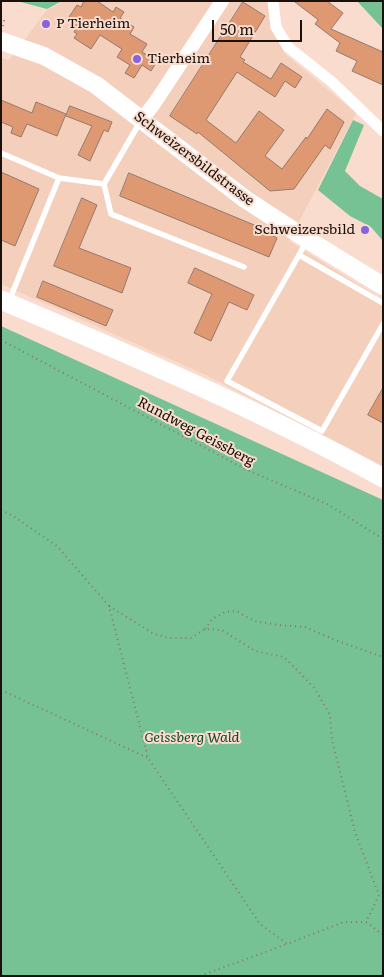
<!DOCTYPE html>
<html>
<head>
<meta charset="utf-8">
<style>
  body { margin:0 }
  #map { position:relative; width:384px; height:977px; overflow:hidden; background:#f9dccd; font-family:Literata,serif }
  canvas { display:block }
  .frame { position:absolute; inset:0; border:2px solid #1b110c; pointer-events:none }
  .scale { position:absolute; left:212px; top:20px; width:90px; height:22px; box-sizing:border-box; border:2px solid #1b110c; border-top:0; padding-left:6px; font-size:15px; line-height:18px; white-space:nowrap; color:#1b110c; -webkit-text-stroke:4px #f9dccd; paint-order:stroke }
</style>
</head>
<body>
<div id="map">
<canvas width="384" height="977"></canvas>
<div class="frame"></div>
<div class="scale">50 m</div>
</div>
<script>
const ctx = document.querySelector('canvas').getContext('2d');
ctx.lineJoin = 'round';
function paint(path, color) { ctx.fillStyle = color; ctx.fill(path, 'evenodd'); }
function stroke(path, color, width, dash) { ctx.strokeStyle = color; ctx.lineWidth = width; ctx.lineCap = dash ? 'butt' : 'round'; ctx.setLineDash(dash || []); ctx.stroke(path); }
function write(font, color, halo, rows, align = 'center') {
  ctx.font = font + ' Literata,serif'; ctx.lineWidth = 4; ctx.setLineDash([]); ctx.textBaseline = 'middle'; ctx.strokeStyle = halo; ctx.fillStyle = color; for (const [text, x, y, turn = 0] of rows) {
    ctx.save(); ctx.translate(x, y); ctx.rotate((+turn || 0) * Math.PI / 180); ctx.textAlign = isNaN(turn) ? turn : align; if (halo) ctx.strokeText(text, 0, 0); ctx.fillText(text, 0, 0); ctx.restore();
  }
}
const built = new Path2D(`
  M65 1H209L229 3 230 1H269L271 28 285 54 356 113 289 241 383 300V466L206 375 1 284V58L9 60 47 10Z`);
const forest = new Path2D(`
  M17 1H62L47 9Z
  M357 1H383V29Z
  M353 120 364 125 345 171 360 186 383 199V241L371 227 350 216 318 190Z
  M1 326 383 500V976H1Z`);
const building = new Path2D(`
  M84 1H97L113 12 116 7 124 12 120 18 134 27 130 34 147 44 142 52 157 61 151 71 142 65 134 78 125 73 130 65 117 57 122 49 100 35 91 49 74 38 77 34 74 32 77 27 67 20 77 5 81 7Z
  M294 1H327L343 13 331 29 383 52V85L352 71 357 61 336 51 340 43 315 24 318 20Z
  M243 2 265 16 240 57 245 60 243 62 271 79 281 63 302 77 295 88 285 81 275 97 237 72 206 120 236 143 259 111 284 130 265 156 282 169 306 137 307 139 327 109 344 122 330 149 325 145 294 189 270 191 198 132 197 134 170 116Z
  M1 100 32 113 36 102 66 114 57 136 27 124 21 137 11 133 13 127 1 122Z
  M70 106 112 122 108 132 104 130 90 161 78 155 92 126 66 116Z
  M1 172 39 189 15 246 1 240Z
  M129 173 259 227 277 238 269 257 120 196Z
  M82 198 97 205 79 248 131 268 122 293 54 266Z
  M195 268 254 295 247 310 229 302 211 341 194 333 212 294 188 283Z
  M43 281 113 310 106 326 37 297Z
  M383 388V423L368 415Z`);
const path = new Path2D(`
  M1 16 4 21 3 26
  M1 340 245 469 329 505 383 539
  M1 510 13 516 57 546 109 606 148 758 260 924 287 944 344 922H366L383 935
  M109 606 154 634 169 638H191L205 629 222 630 255 651 284 657 298 671 315 689 330 715 332 740 355 832 379 895 366 922
  M205 629 212 619 225 612 236 611 254 621 279 625 305 627 335 640 383 657
  M1 690 148 758
  M200 976 287 944`);
const service = new Path2D(`
  M140 122 104 184 111 214 244 267
  M1 153 59 178 104 184
  M306 242 299 255 383 303
  M299 255 227 381 322 431 383 324
  M9 301 59 178`);
const minor = new Path2D(`
  M273 1 276 27 288 47 332 82 383 131`);
const tertiary = new Path2D(`
  M141 120 154 104 222 1`);
const primary = new Path2D(`
  M1 41 44 56 96 85 245 199 308 240 383 286`);
const trunk = new Path2D(`
  M1 300C131 355 260 410 383 478`);
const markers = [
  [46,24,5,"#8963de"],
  [137,59,5,"#8963de"],
  [365,230,5,"#8963de"]
];
const poiNames = [
  ["P Tierheim",56,24],
  ["Tierheim",147,59],
  ["Schweizersbild",355,230,"right"]
];
const streetNames = [
  ["Schweizersbildstrasse",194,159,37],
  ["Rundweg Geissberg",196,432,28]
];
const parkNames = [
  ["Geissberg Wald",192,738]
];
paint(built, '#f3cfbc');
paint(forest, '#76c294');
paint(building, '#df9972');
stroke(building, '#947a6c', 1);
stroke(path, '#89766c', 2, [1, 4]);
stroke(service, '#fff', 5.5);
stroke(minor, '#fff', 11);
stroke(tertiary, '#fff', 14);
stroke(primary, '#fff', 18);
stroke(trunk, '#fff', 19);
for (const [x, y, r, color] of markers) { const dot = new Path2D(); dot.arc(x, y, r, 0, 2 * Math.PI); ctx.fillStyle = color; ctx.fill(dot); stroke(dot, '#f9dccd', 2); }
write('14px', '#1b110c', '#f9dccd', poiNames, 'left');
write('14px', '#1b110c', '#f9dccd', streetNames);
write('italic 14px', '#0f4a2c', '#f9dccd', parkNames);
</script>
</body>
</html>
